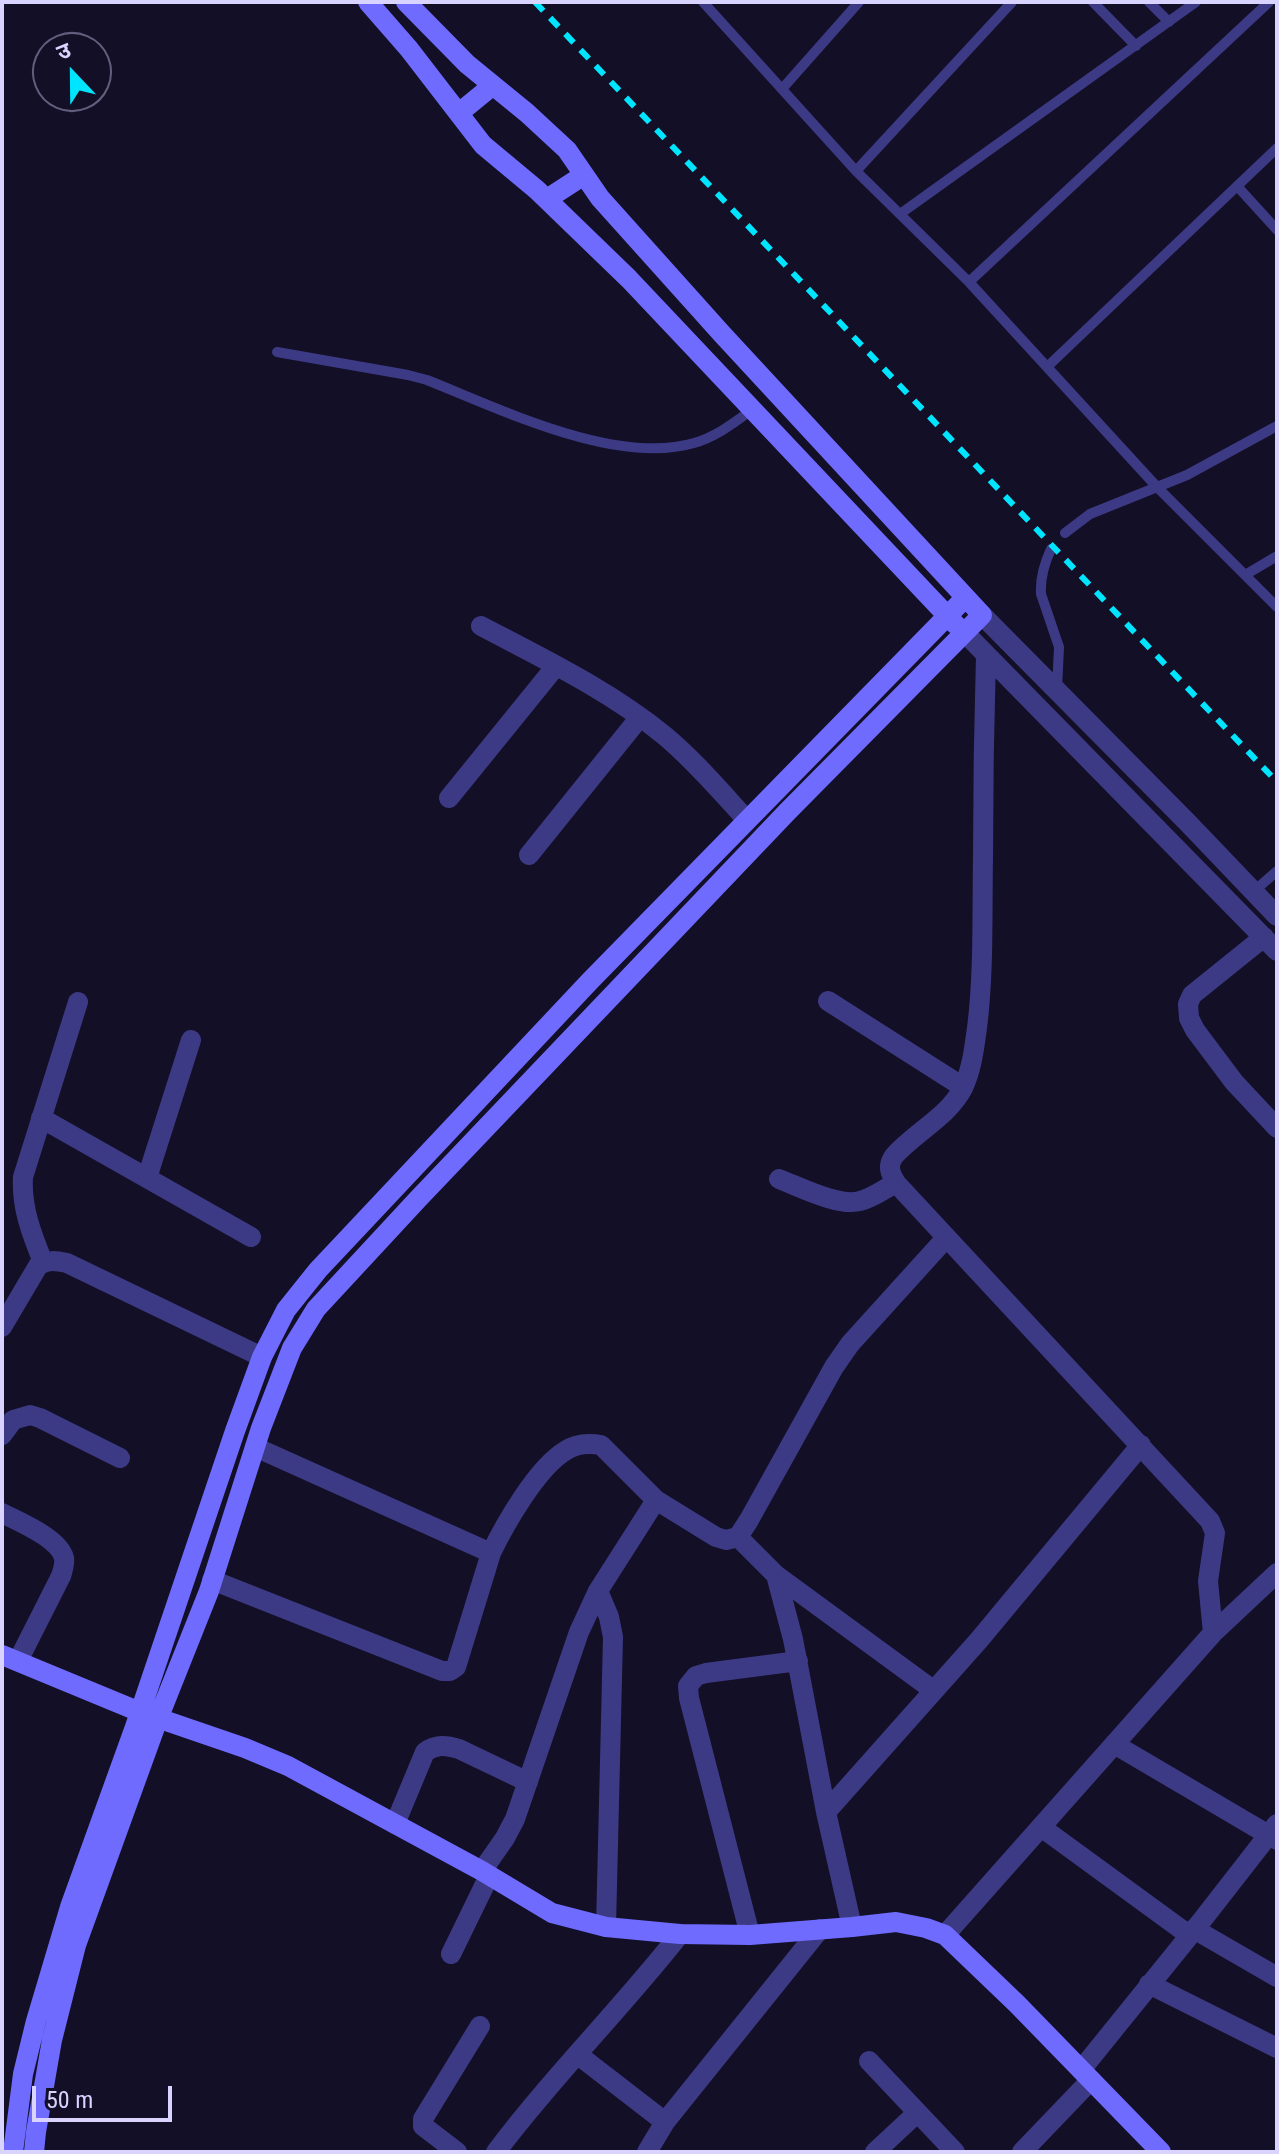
<!DOCTYPE html>
<html>
<head>
<meta charset="utf-8">
<style>
  body { margin:0 }
  #map { position:relative; width:1279px; height:2154px; overflow:hidden; background:#130f26; font-family:"Roboto Condensed","Noto Sans Devanagari",sans-serif }
  canvas { display:block }
  .frame { position:absolute; inset:0; border:4px solid #d9d4ff; pointer-events:none }
  .north { position:absolute; left:32px; top:32px; width:80px; height:80px; box-sizing:border-box; background:#130f26; border:2px solid #625e7d; border-radius:50%; rotate:338deg; font-size:22px; font-weight:700; line-height:32px; text-align:center; color:#d9d4ff }
  .north::after { content:''; display:block; margin:auto; width:28px; height:36px; background:#00e5ff; clip-path:polygon(50% 0,100% 100%,50% 72%,0 100%) }
  .scale { position:absolute; left:32px; top:2086px; width:140px; height:36px; box-sizing:border-box; border:4px solid #d9d4ff; border-top:0; padding-left:10px; font-size:24px; line-height:28px; white-space:nowrap; color:#d9d4ff; -webkit-text-stroke:6px #130f26; paint-order:stroke }
</style>
</head>
<body>
<div id="map">
<canvas width="1279" height="2154"></canvas>
<div class="frame"></div>
<div class="north">उ</div>
<div class="scale">50 m</div>
</div>
<script>
const ctx = document.querySelector('canvas').getContext('2d');
ctx.lineJoin = 'round';
function stroke(path, color, width, dash) { ctx.strokeStyle = color; ctx.lineWidth = width; ctx.lineCap = dash ? 'butt' : 'round'; ctx.setLineDash(dash || []); ctx.stroke(path); }
const lane = new Path2D(`
  M703 2 856 171 969 282 1157 487 1277 607
  M1093 2 1136 46
  M1149 2 1169 22
  M782 89 859 2
  M856 171 1012 2
  M1237 186 1277 230
  M900 214 1196 2
  M969 282 1269 2
  M277 352 408 375 427 380C500 409 616 466 694 443 716 437 735 422 753 409
  M1047 367 1277 148
  M1065 533 1090 514 1187 475 1277 426
  M1051 549C1044 564 1040 577 1041 594L1059 647 1057 689
  M1245 575 1277 556
  M1253 892 1277 871`);
const street = new Path2D(`
  M982 615 1188 823 1277 916
  M481 626C544 659 610 691 665 736 695 761 721 792 747 820
  M965 633 1277 951
  M986 655C984 722 983 790 983 857 982 914 984 972 977 1028 974 1049 972 1069 963 1088 948 1117 915 1132 894 1156 887 1166 890 1173 896 1183 1000 1296 1106 1408 1210 1521L1215 1533 1208 1581 1213 1633
  M449 798 556 666
  M529 855 640 717
  M1264 937 1192 995 1188 1004 1189 1018 1195 1030 1234 1082 1277 1128
  M828 1001 963 1087
  M41 1118 251 1237
  M147 1178 191 1040
  M779 1179C800 1187 839 1207 860 1201 873 1198 884 1189 896 1183
  M43 1262C32 1235 21 1207 23 1177L78 1002
  M2 1327 38 1266C47 1259 57 1261 67 1263L262 1357
  M2 1435 13 1420 30 1415 40 1418 120 1458
  M255 1447 491 1553
  M2 1513C19 1522 59 1538 64 1558 65 1564 63 1570 61 1576L18 1661
  M738 1537 776 1575 793 1639 826 1812 852 1927
  M776 1575 933 1690
  M212 1580 442 1671H450L456 1667 491 1553C505 1524 537 1468 565 1451 575 1444 589 1443 601 1445L656 1500
  M598 1591 609 1617 613 1637 606 1927
  M1114 1744 1277 1840
  M826 1812 979 1640 1141 1445
  M395 1824 425 1752C436 1744 446 1745 459 1749L528 1782
  M1041 1827 1189 1935
  M482 1871 505 1838 515 1819 579 1632 598 1591 656 1500 716 1537 726 1540 738 1537 749 1520 834 1367 850 1344 946 1238
  M1194 1929 1277 1977
  M750 1935 689 1698 688 1686 696 1676 706 1673 798 1661
  M945 1935 1213 1633 1277 1573
  M451 1954 489 1876
  M1149 1984 1277 2048
  M577 2054 665 2122
  M869 2061 955 2152
  M1081 2070 1203 1919 1277 1824
  M457 2152 423 2126V2119L480 2026
  M496 2152C553 2076 621 2009 680 1934
  M647 2152 665 2122 820 1929
  M875 2152 917 2113
  M1022 2152 1091 2080`);
const secondary = new Path2D(`
  M368 2 409 49 483 145 537 190 629 279 956 625
  M459 113 492 86
  M547 199 584 175
  M2 1655 140 1712 245 1748 288 1766 482 1871 552 1913 606 1927 680 1934 750 1935 852 1927 896 1922 926 1928 945 1935 1017 2004 1161 2152
  M13 2152 23 2074 36 2021 70 1907 135 1727 235 1431 262 1357 286 1310 318 1270 590 981 965 598
  M34 2152 36 2132 52 2040 76 1945 158 1719 209 1591 261 1428 292 1348 316 1309 418 1199 788 811 982 615 722 334 600 198 567 150 527 113 467 64 406 2`);
const rail = new Path2D(`
  M535 2 1277 782`);
stroke(lane, '#3d3a85', 10);
stroke(street, '#3d3a85', 20);
stroke(secondary, '#6f6bff', 20);
stroke(rail, '#00e5ff', 6, [12, 10]);
</script>
</body>
</html>
